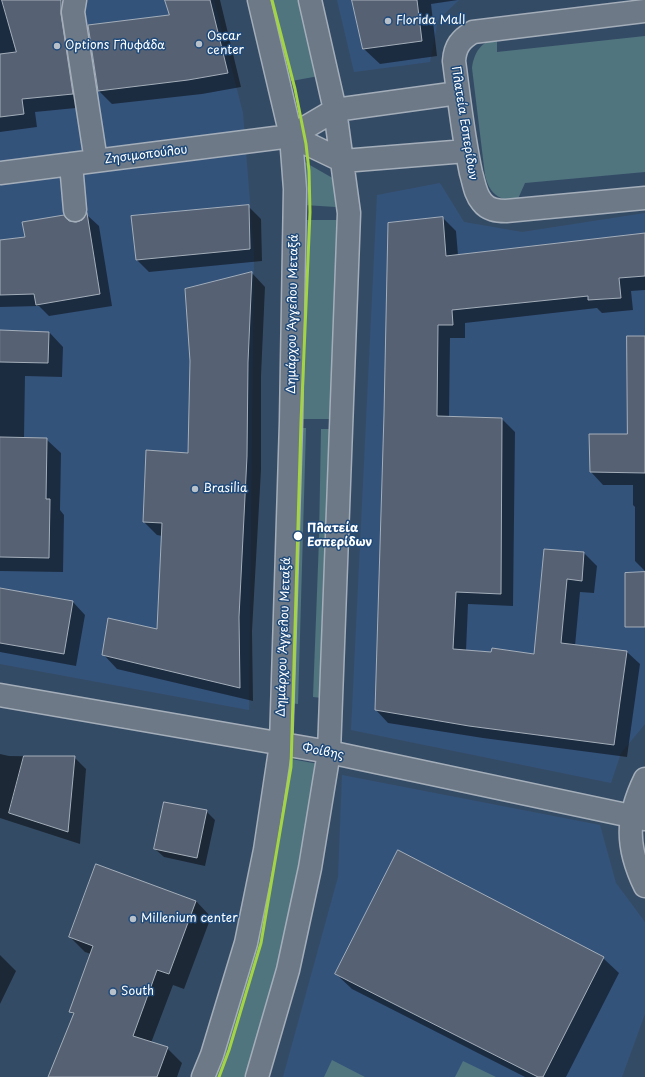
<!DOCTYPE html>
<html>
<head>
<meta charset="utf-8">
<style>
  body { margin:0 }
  canvas { display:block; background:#344b65 }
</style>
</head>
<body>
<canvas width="645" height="1077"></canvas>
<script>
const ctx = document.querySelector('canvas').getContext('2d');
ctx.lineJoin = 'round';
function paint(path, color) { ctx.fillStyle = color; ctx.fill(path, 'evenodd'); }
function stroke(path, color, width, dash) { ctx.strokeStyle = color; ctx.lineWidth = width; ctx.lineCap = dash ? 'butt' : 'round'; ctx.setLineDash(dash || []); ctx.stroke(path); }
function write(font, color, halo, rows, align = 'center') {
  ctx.font = font + ' "Playpen Sans",sans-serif'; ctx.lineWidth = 3; ctx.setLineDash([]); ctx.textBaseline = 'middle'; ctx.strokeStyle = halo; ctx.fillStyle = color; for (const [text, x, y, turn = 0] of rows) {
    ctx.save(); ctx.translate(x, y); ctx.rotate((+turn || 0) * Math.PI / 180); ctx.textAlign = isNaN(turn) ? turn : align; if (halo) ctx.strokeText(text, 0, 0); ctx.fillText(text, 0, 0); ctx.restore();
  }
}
const built = new Path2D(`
  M0 0H214L243 113 254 253 249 710 0 664Z
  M337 0H459L438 20 430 62 354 72Z
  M440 183 464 222 522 232 645 213V724L621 753 611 783 351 730 377 195Z
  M342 775 600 825 616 883 645 922V1014L622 1077H283L338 877Z`);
const green = new Path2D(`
  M266 0H298L319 76 286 82Z
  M645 36V172L525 183 517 201C499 201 489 193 485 175L472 68C474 53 481 41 497 39V52Z
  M301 160 336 180V207L304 205Z
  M304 220H337L331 419H297Z
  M298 428H306L298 704 289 703Z
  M321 429H330L322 698 313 697 319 540Z
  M286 758 318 764 286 948 247 1077H212Z
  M332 1060 365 1077H324Z
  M463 1061 496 1077H455Z`);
const shadow = new Path2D(`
  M0 0H72L86 107 35 112 37 127 0 132Z
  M166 0H220L241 87 202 94 112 104 99 91 170 16Z
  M353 0H458L431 4 437 56 380 64 364 49Z
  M248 206 261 219 262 261 149 272 137 260Z
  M87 215 99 226 112 306 49 316 39 306 0 307V241L26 238 69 222 77 223 83 221Z
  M443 218 456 231 458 255 645 234V290L631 291 633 310 602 313 597 308 465 323V338H450L449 417 502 419 515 432 513 606 468 604 466 651 535 655 544 550 584 553 597 566 594 593 580 592 575 646 627 652 640 664 627 757 483 738 388 723 376 710Z
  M252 273 265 287 261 376V470L252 631 253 701 117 669 104 655 158 630 162 536 157 535 144 522 189 454Z
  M0 331 49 332 63 347 62 377 25 376 24 438 46 439 61 453 60 510 64 515 63 572 0 571Z
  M645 337V571L635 561V507L633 505V485H603L591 472 628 435Z
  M0 589 73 602 85 615 76 666 0 652Z
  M0 754 9 756 74 757 86 769 80 844 0 818Z
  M206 811 215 820 205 866 164 857 155 849Z
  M196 901 211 917 184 989 173 985 151 1043 167 1048 182 1063 177 1077H49L74 1015 70 1011 91 954 85 952 70 937Z
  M0 955 16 971 0 1004Z
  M603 958 619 973 566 1077H525L352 989 336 974Z`);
const building = new Path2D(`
  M2 0H61V14L73 94 22 99 24 114 0 117V54L16 52Z
  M165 0H210L228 73 188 80 98 91 88 25 169 15Z
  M352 0H417L422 41 363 49Z
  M249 205 250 249 136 260 131 216Z
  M87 213 100 294 36 305 34 294 0 295V240L25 237 22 222 64 215 69 221 76 222 82 220Z
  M443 217 446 256 645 233V276L619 278 621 298 588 300V296L452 310 453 325H438L437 416 502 418 501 594 456 592 453 649 491 652 492 648 534 654 544 549 584 552 582 581 567 579 561 643 627 651 614 745 469 726 375 710 384 414 388 223Z
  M252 272 248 362 247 456 239 617 240 688 102 655 108 618 157 629 162 523 143 522 146 450 188 453 190 361 185 289Z
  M0 330 49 332 48 363 0 362Z
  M627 336H645V473L590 472 589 434H627Z
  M0 437 47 438 46 499H50L49 558 0 557Z
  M645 572V627H625V573Z
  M0 588 73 601 64 654 0 643Z
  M24 756H75L68 832 9 813Z
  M164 802 207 810 197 858 154 849Z
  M398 850 604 957 543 1077H538L335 974Z
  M96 864 196 901 169 974 157 970 133 1036 168 1047 157 1077H48L74 1013 69 1012 93 946 69 937Z`);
const minor = new Path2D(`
  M75 0 73 12 96 161
  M645 11 473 32C461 39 455 46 454 61 459 98 463 136 471 173 474 183 475 194 482 202 488 210 497 211 506 211L645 198
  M291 136 343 161 466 151
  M71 164 75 210
  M0 173 291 136 335 110 458 93
  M0 695 329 752 645 819
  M645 779C626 818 626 847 645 886
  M203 1077 212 1055 246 943 265 850 281 744 291 422 295 189 291 136 259 0
  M257 1077 288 970 310 868 329 752 349 213 335 110 310 0`);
const tram1 = new Path2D(`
  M219 1077 229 1050 261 943 291 767 301 422 310 212 309 171 306 144 295 89 272 0`);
const markers = [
  [388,21,4,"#b8c0c9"],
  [199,44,4,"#b8c0c9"],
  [57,46,4,"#b8c0c9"],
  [195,489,4,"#b8c0c9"],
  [298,536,5,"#fff"],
  [133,919,4,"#b8c0c9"],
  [113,992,4,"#b8c0c9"]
];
const poiNames = [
  ["Florida Mall",396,21],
  ["Oscar",207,37],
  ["center",207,51],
  ["Options Γλυφάδα",65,46],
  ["Brasilia",203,489],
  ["Millenium center",141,919],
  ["South",121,992]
];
const streetNames = [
  ["Πλατεία Εσπερίδων",464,123,81],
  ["Ζησιμοπούλου",146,155,-7],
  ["Δημάρχου Άγγελου Μεταξά",293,314,-89],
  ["Δημάρχου Άγγελου Μεταξά",284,637,-88],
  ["Φοίβης",323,752,10]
];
const stopNames = [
  ["Πλατεία",307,529],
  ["Εσπερίδων",307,543]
];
paint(built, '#34537b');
paint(green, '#50757f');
paint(shadow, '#0007');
paint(building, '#566173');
stroke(building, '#a4aeba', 1);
stroke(minor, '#a4aeba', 25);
stroke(minor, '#6d7986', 22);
stroke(tram1, '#a3d443', 3);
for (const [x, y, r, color] of markers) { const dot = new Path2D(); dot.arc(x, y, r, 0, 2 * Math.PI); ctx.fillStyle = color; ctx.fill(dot); stroke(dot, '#1f4a7a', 1.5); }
write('12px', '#fff', '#1f4a7a', poiNames, 'left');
write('12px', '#fff', '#1f4a7a', streetNames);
write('bold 12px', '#fff', '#1f4a7a', stopNames, 'left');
</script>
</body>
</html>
